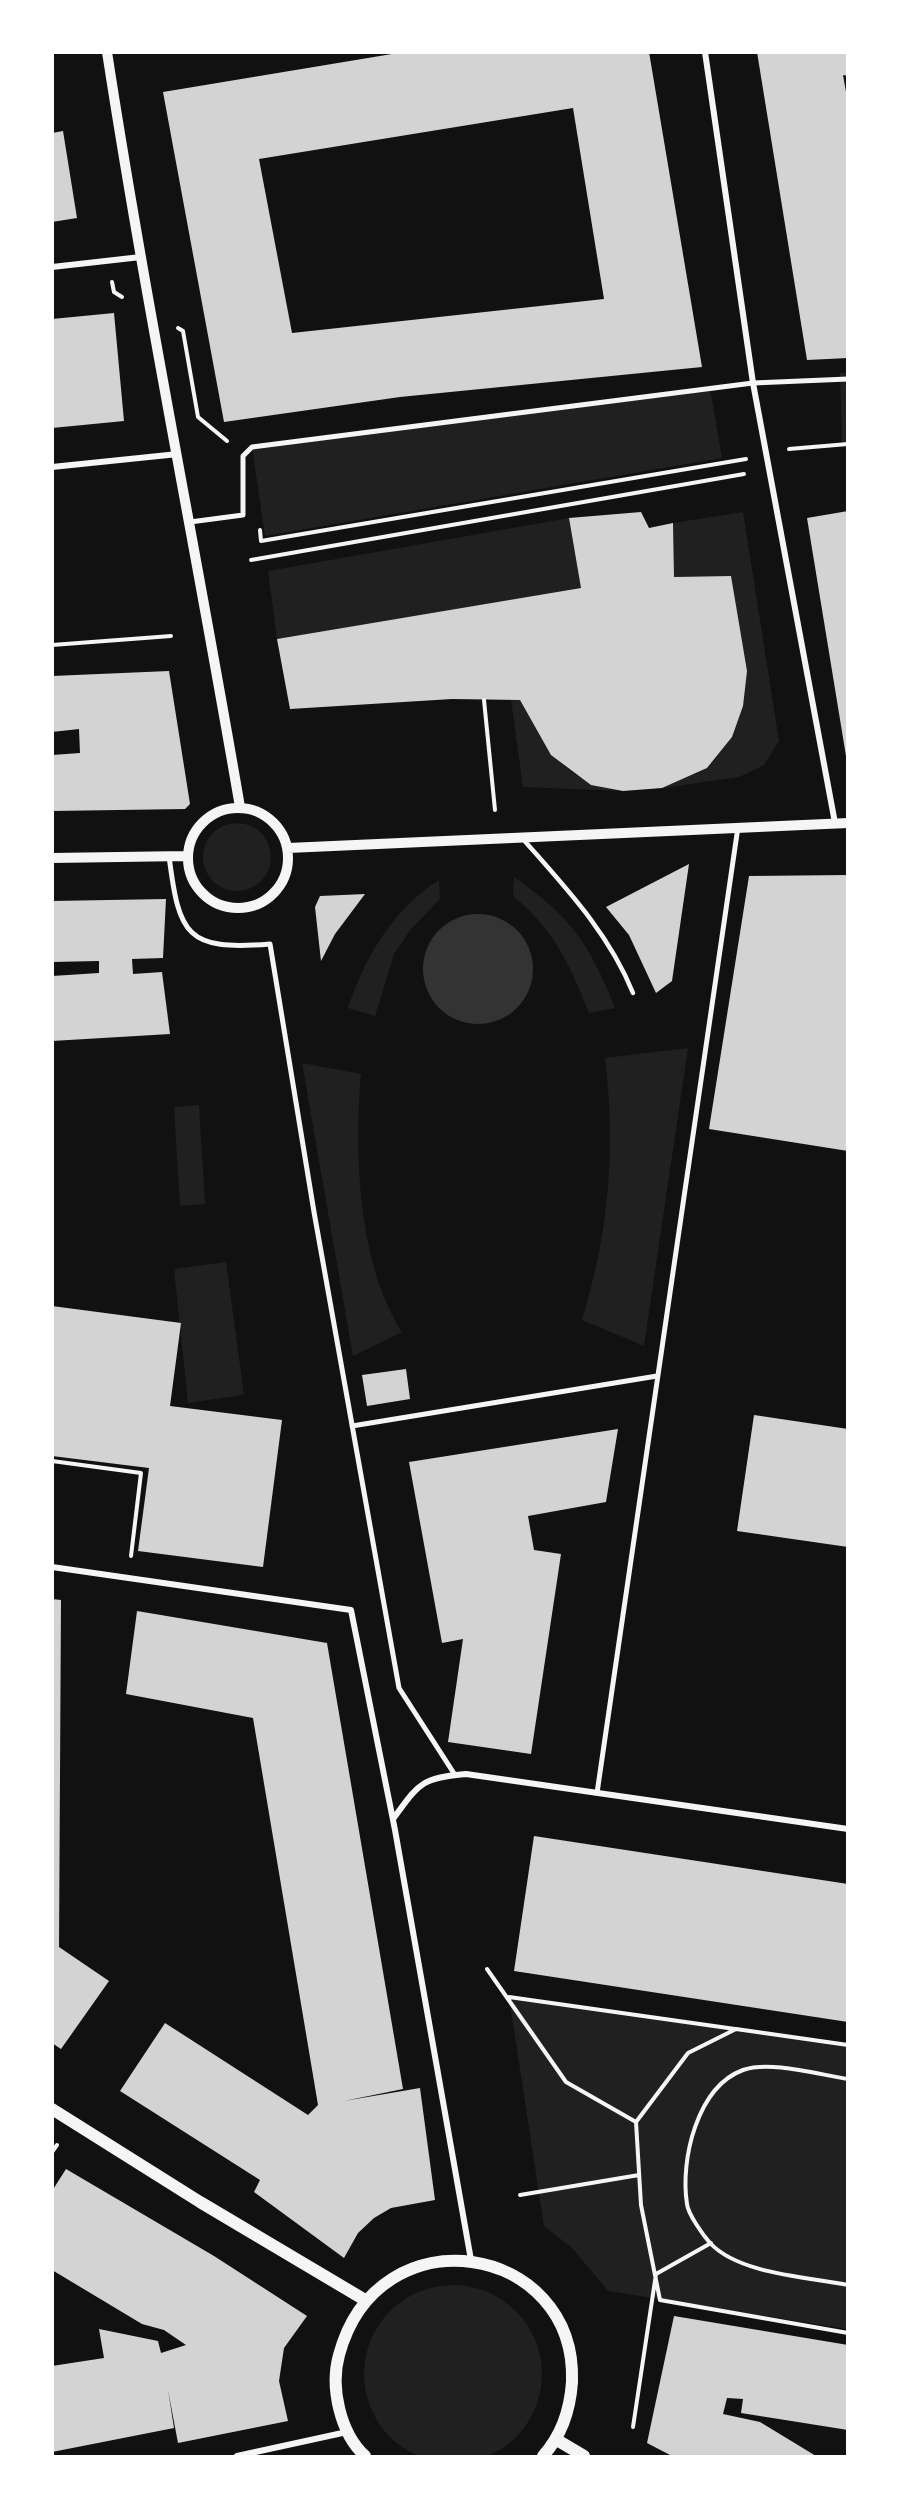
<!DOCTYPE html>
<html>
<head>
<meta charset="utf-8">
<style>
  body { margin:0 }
  #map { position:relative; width:900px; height:2509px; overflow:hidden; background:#111; font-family:"PT Sans Narrow",sans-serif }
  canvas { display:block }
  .frame { position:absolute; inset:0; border:54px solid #fff; pointer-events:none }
</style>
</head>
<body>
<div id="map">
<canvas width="900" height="2509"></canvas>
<div class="frame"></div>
</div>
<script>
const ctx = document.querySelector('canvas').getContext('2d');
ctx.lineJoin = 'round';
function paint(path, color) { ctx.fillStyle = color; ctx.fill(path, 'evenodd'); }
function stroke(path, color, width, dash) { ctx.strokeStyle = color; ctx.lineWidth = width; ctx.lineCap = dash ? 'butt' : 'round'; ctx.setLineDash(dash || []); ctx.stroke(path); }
const green = new Path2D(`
  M840 373H847V444H842Z
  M710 388 722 458 265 536 252 447Z
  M743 512 779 741 764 765 739 777 662 788 708 768 732 737 744 691 731 576 674 577 673 523Z
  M569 518 581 588 277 639 268 571Z
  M511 700H520C547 748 563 783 623 791L523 787Z
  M203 857a34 34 0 1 1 68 0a34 34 0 1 1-68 0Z
  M514 877C571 917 590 944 615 1008L589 1013C570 964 554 930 513 896Z
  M439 880 440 899 411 929 394 954 375 1016 348 1008C365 957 393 909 439 880Z
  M688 1048 644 1346 582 1320C609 1230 616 1151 605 1058Z
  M302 1063 361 1074C354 1153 358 1263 402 1332L353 1356Z
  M199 1105 205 1204 180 1206 174 1107Z
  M226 1262 244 1395 188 1403 174 1269Z
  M509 1997 847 2045V2329L608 2291 572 2248 544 2226Z
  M364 2374a89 89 0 1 1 178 0a89 89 0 1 1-178 0Z`);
const water = new Path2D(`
  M423 969a55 55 0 1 1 110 0a55 55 0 1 1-110 0Z`);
const building = new Path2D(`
  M404 52H649L702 367 400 397 224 422 163 92ZM573 108 604 299 292 333 259 159Z
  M757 52H848V76L843 75 848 103V358L807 360Z
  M63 131 77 218 52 222V133Z
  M114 313 124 421 52 428V319Z
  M848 511V756H846L807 518Z
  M641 512 649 528 673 523 674 577 731 576 747 671 743 706 732 737 707 768 662 788 623 791 591 785 551 755 520 700 452 699 290 709 277 639 581 588 569 518Z
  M169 671 190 804 185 809 52 811V755L80 753 79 729 52 732V676Z
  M689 864 672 981 656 993 629 935 606 907Z
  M848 875V1151L709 1129 749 876Z
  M365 894 335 934 321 961 315 907 320 896Z
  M166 899 163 958 132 959 133 974 162 972 170 1034 52 1041V976L99 973V961L52 962V901Z
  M52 1306 181 1323 170 1406 282 1420 263 1567 138 1551 149 1468 52 1456Z
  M406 1369 410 1399 367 1406 362 1375Z
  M754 1415 848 1429V1547L737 1531Z
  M618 1429 606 1502 528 1516 534 1550 561 1554 531 1754 448 1742 463 1639 442 1643 409 1462Z
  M52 1599 61 1600 59 1947 109 1981 61 2049 52 2043Z
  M137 1611 327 1643 403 2089 344 2101 420 2088 435 2200 391 2208 374 2218 358 2233 344 2258 254 2192 260 2180 120 2091 165 2023 308 2115 318 2105 253 1718 126 1694Z
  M534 1836 848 1884V2022L514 1971Z
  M66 2169 214 2256 307 2316 284 2348 279 2381 288 2421 178 2443 168 2390 174 2428 52 2452V2366L104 2358 99 2329 158 2341 161 2353 186 2345 164 2330 142 2324 52 2270V2191Z
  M674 2316 848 2345V2430L741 2413 743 2399 727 2398 723 2414 760 2422 816 2456H672L647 2443Z`);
const path = new Path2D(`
  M112 282 114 292 122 297
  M178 328 183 331 198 417 227 441
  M789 449 848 444
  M260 530 261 541 746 459
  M251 560 744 474
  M52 645 171 636
  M484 700 495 810
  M52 1461 141 1473 131 1556
  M487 1969 566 2082 636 2122 641 2205 660 2300 848 2333
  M509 1997 735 2029
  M848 2079C820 2075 770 2060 743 2070 697 2087 680 2160 687 2204 688 2214 703 2235 710 2243 739 2274 807 2277 848 2285
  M636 2122 688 2053 736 2029 848 2045
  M52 2152 57 2145
  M520 2195 639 2175
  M633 2427 656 2274 711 2243`);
const service = new Path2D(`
  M522 838C565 887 609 933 633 993`);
const pedestrian = new Path2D(`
  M190 522 243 515V456L252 447 753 383 848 379
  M169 856C179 935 186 951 270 944L314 1212 399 1688 455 1775
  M352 1426 657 1376
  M597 1793 738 827`);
const minor = new Path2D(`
  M705 52 753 383 835 823
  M52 267 141 257
  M52 467 178 454
  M52 1567 351 1610 395 1830 471 2260
  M393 1819C419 1784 420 1778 466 1774L848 1829
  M237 2456 347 2432`);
const tertiary = new Path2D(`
  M107 52C146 305 197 555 240 807
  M188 858a50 50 0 1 1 100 0a50 50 0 1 1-100 0Z
  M288 848 848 823
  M52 858 186 856`);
const secondary = new Path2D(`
  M52 2109 200 2202 365 2300
  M557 2440 584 2456
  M365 2456C340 2433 330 2387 339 2355 378 2210 577 2243 572 2382 570 2411 562 2435 543 2456`);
paint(green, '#202020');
paint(water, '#333');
paint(building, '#d3d3d3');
stroke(path, '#f5f5f5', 4);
stroke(service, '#f5f5f5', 4.5);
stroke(pedestrian, '#f5f5f5', 5);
stroke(minor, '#f5f5f5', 6);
stroke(tertiary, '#f5f5f5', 10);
stroke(secondary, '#f5f5f5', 12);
</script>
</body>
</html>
